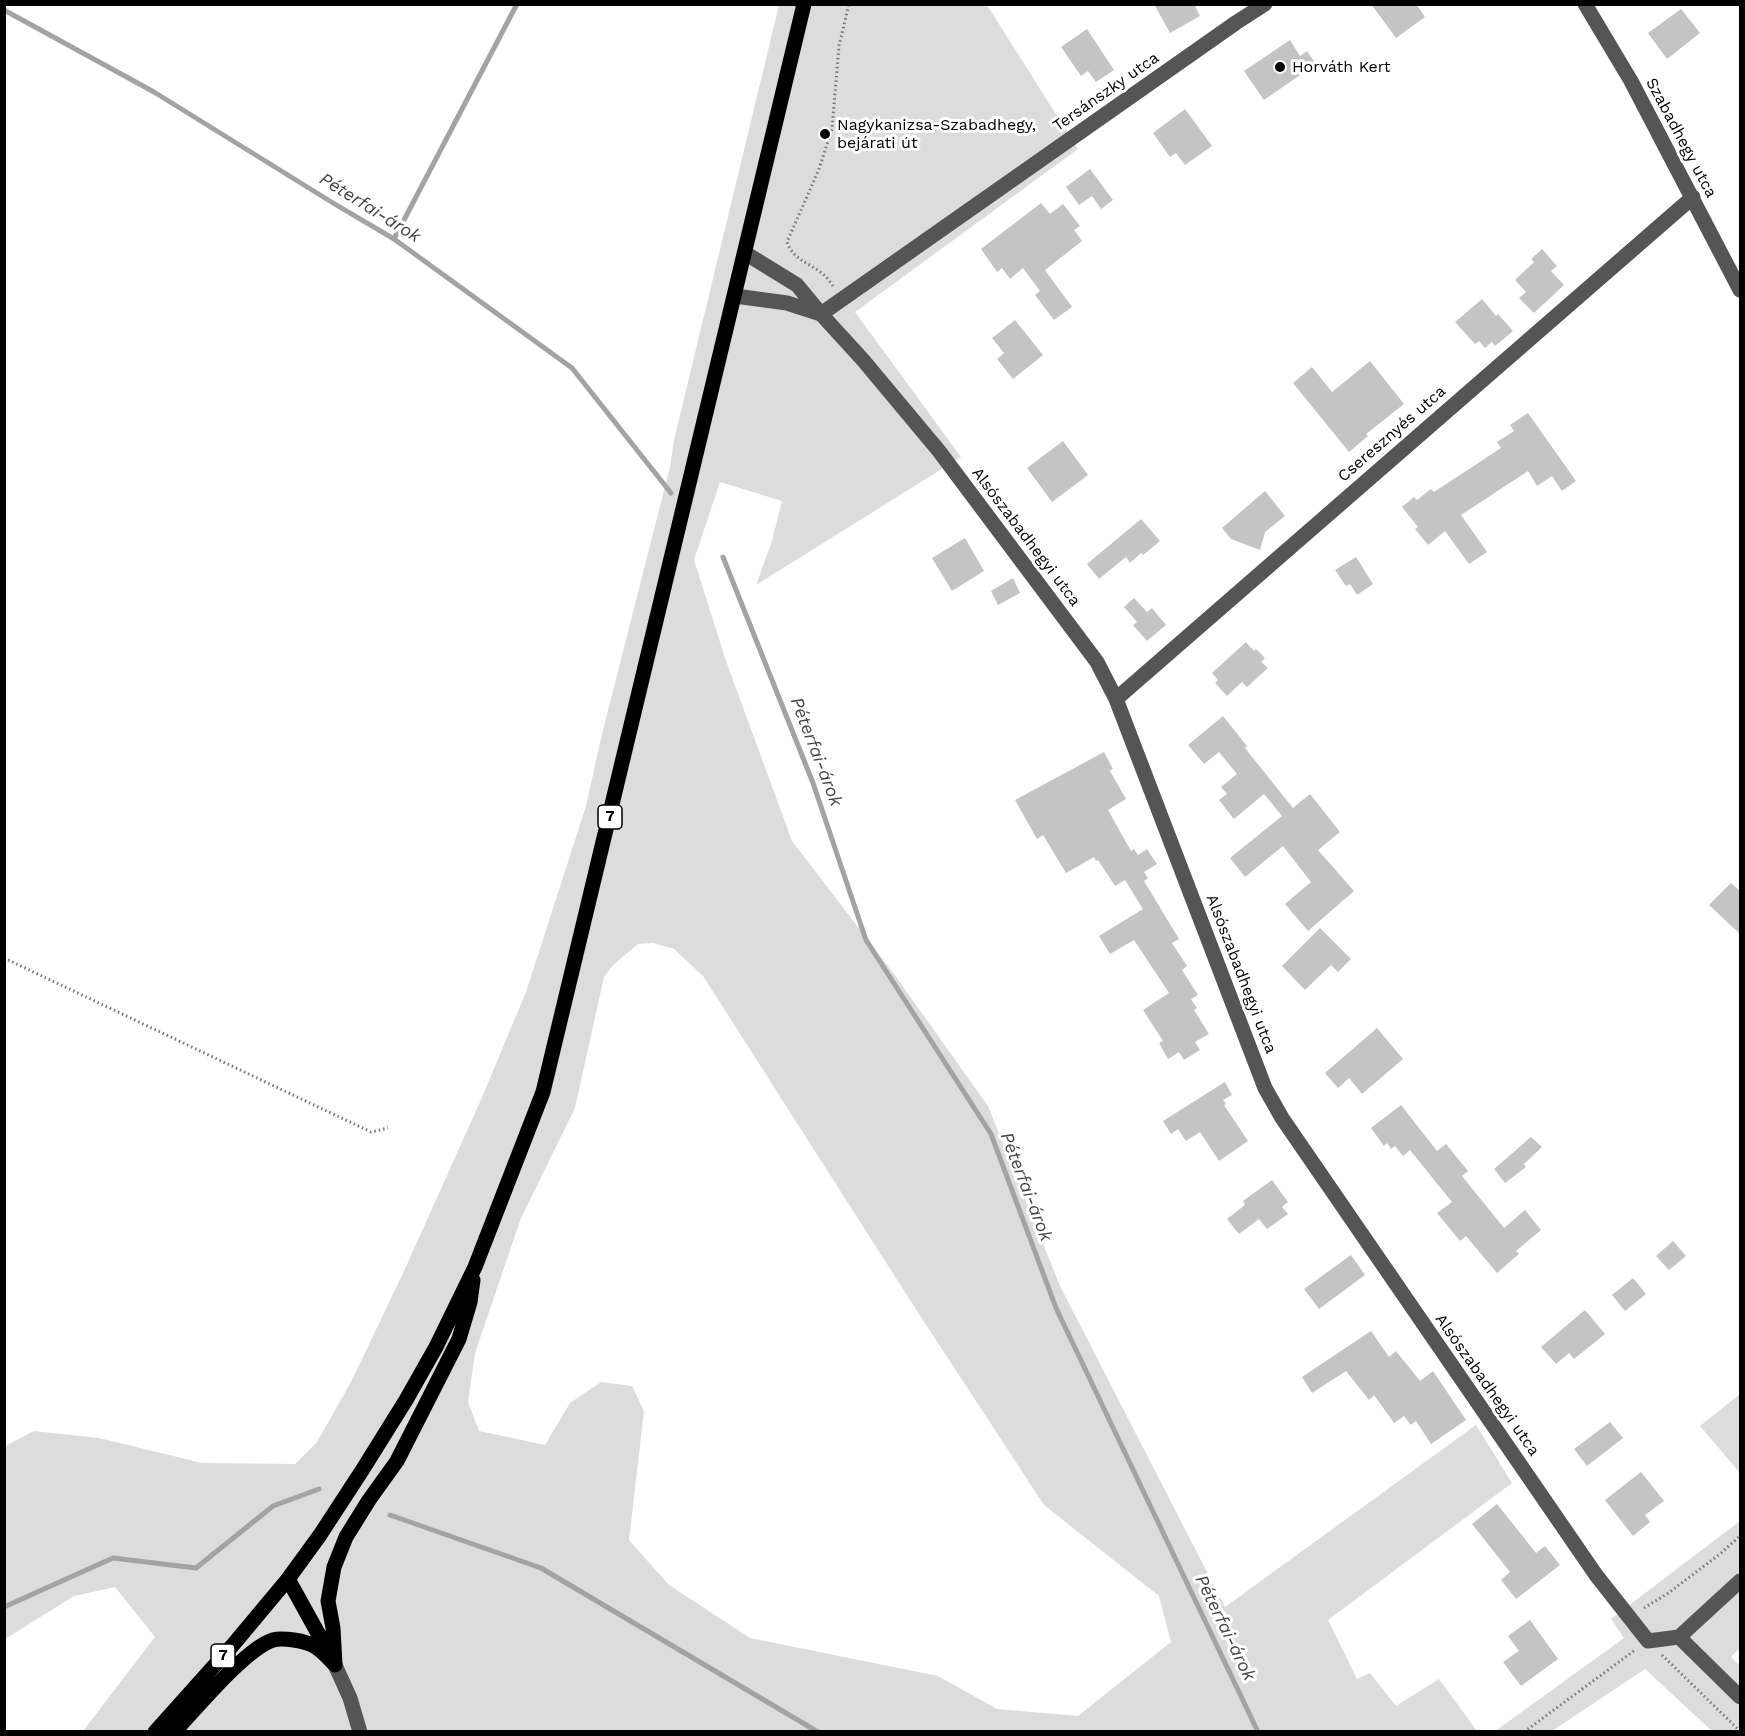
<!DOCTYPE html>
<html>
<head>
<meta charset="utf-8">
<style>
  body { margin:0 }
  #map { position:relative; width:1745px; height:1736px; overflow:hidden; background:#fff; font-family:"Work Sans",sans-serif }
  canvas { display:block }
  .frame { position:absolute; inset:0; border:6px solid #000; pointer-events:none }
</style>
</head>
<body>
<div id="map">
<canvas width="1745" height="1736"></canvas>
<div class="frame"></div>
</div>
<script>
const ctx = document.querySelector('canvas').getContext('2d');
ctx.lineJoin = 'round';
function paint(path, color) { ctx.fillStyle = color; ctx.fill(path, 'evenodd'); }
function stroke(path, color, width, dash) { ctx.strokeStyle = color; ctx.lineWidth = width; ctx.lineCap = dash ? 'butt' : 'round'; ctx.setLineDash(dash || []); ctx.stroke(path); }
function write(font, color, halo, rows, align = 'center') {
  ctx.font = font + ' "Work Sans",sans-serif'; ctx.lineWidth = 6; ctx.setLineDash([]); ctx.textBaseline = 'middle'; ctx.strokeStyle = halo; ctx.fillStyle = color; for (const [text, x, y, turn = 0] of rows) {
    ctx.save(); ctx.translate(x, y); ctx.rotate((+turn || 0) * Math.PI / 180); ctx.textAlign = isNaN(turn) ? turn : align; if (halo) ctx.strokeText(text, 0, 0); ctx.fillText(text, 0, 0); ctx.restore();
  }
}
const green = new Path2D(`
  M779 5H987L1078 149 855 312 961 457 756 585 772 541 782 501 720 482 694 560 726 661 792 841 894 974 988 1106 1060 1286 1225 1607 1476 1425 1512 1483 1328 1620 1357 1679 1370 1673 1396 1706 1439 1679 1477 1731H83L155 1637 115 1587 74 1596 5 1639V1446L34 1431 99 1438 202 1463 295 1464 317 1442 351 1382 404 1271 480 1102 526 992 586 806 602 734 670 467 674 440ZM653 943 674 949 703 976 917 1311 1044 1505 1159 1596 1171 1642 1078 1716 997 1709 938 1676 750 1638 669 1585 629 1540 644 1411 632 1386 601 1382 570 1403 545 1445 479 1431 468 1402 475 1353 521 1218 575 1108 604 977 613 965 638 944Z
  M1740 1394V1473L1700 1426Z
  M1740 1521V1648L1731 1657 1740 1666V1731H1712L1645 1669 1552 1731 1494 1732 1624 1638 1611 1619Z`);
const stream = new Path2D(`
  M4 10 154 92 333 203 394 239 572 368 671 493
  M394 239 517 4
  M723 557 813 783 866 940 991 1134 1056 1308 1258 1732
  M390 1515 541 1568 818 1732
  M4 1607 113 1558 196 1568 273 1506 319 1489`);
const building = new Path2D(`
  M1154 4H1194L1200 16 1170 33Z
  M1371 4H1416L1425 17 1396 38Z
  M1681 9 1700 33 1667 59 1648 33Z
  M1087 29 1114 70 1096 82 1088 71 1081 76 1061 47Z
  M1290 40 1300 56 1307 51 1316 64 1264 100 1244 71Z
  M1185 109 1212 146 1185 165 1176 153 1170 157 1153 133Z
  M1090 169 1113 200 1101 209 1092 196 1079 205 1066 187Z
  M1041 203 1050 214 1063 204 1080 226 1074 230 1082 241 1045 270 1072 307 1054 320 1035 295 1040 291 1023 268 1010 279 1002 268 997 272 981 249Z
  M1542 249 1557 266 1551 271 1564 285 1534 313 1519 298 1526 292 1515 280 1534 262 1531 259Z
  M1482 299 1496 316 1498 314 1513 331 1495 346 1492 342 1485 348 1479 341 1475 344 1455 322Z
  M1015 320 1043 355 1013 379 997 359 1004 353 992 338Z
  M1370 361 1404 404 1366 434 1368 436 1349 452 1293 383 1312 367 1332 392Z
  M1528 413 1576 481 1562 491 1552 476 1537 486 1528 471 1461 515 1487 552 1469 564 1445 531 1428 545 1415 529 1418 527 1402 507 1414 497 1417 500 1431 489 1434 492 1501 448 1497 442 1514 431 1510 425Z
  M1063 441 1088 475 1052 502 1027 468Z
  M1265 491 1285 516 1265 532 1260 550 1231 539 1222 528Z
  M1141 519 1160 541 1143 555 1141 553 1130 563 1126 557 1099 579 1087 564Z
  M965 538 984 571 952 591 932 558Z
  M1356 557 1373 584 1357 595 1350 584 1346 586 1335 570Z
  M1013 578 1020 593 998 605 991 591Z
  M1134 598 1147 612 1152 608 1166 625 1147 641 1133 625 1137 622 1124 607Z
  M1246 642 1254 651 1256 649 1265 658 1261 662 1268 668 1247 687 1242 682 1227 696 1215 683 1218 680 1212 673Z
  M1223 716 1247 746 1245 748 1293 808 1310 794 1340 832 1318 850 1354 891 1308 931 1285 904 1311 882 1283 846 1245 877 1230 858 1282 816 1264 794 1234 819 1219 800 1227 794 1221 787 1237 774 1219 752 1204 764 1188 745Z
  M1104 752 1113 769 1110 771 1126 799 1108 810 1131 851 1134 849 1138 855 1147 849 1157 864 1144 872 1148 878 1144 881 1179 939 1172 943 1187 966 1182 970 1198 995 1191 999 1197 1008 1194 1010 1209 1034 1195 1042 1200 1050 1184 1060 1179 1052 1168 1059 1159 1043 1163 1041 1143 1010 1169 993 1134 940 1110 954 1099 936 1143 909 1125 880 1115 886 1098 860 1096 861 1094 857 1066 873 1043 835 1037 839 1015 800Z
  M1731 883 1740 891V934L1709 905Z
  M1320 928 1351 959 1338 972 1331 965 1305 990 1282 966Z
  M1377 1028 1403 1059 1362 1094 1349 1078 1338 1088 1325 1073Z
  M1225 1082 1232 1095 1223 1100 1226 1104 1224 1105 1248 1141 1219 1161 1200 1132 1186 1141 1178 1129 1171 1134 1163 1121Z
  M1401 1105 1437 1151 1446 1144 1468 1171 1462 1176 1504 1228 1525 1210 1541 1230 1516 1251 1519 1254 1497 1273 1466 1236 1460 1241 1437 1213 1452 1202 1410 1150 1403 1156 1395 1146 1391 1149 1387 1143 1384 1146 1371 1128Z
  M1531 1137 1542 1147 1524 1164 1526 1167 1505 1183 1494 1169Z
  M1272 1180 1288 1202 1282 1207 1288 1214 1267 1229 1259 1219 1239 1234 1227 1219 1245 1205 1243 1201Z
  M1673 1241 1686 1256 1669 1270 1656 1256Z
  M1351 1255 1365 1275 1319 1309 1304 1289Z
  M1633 1278 1646 1294 1625 1311 1612 1295Z
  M1585 1310 1605 1334 1574 1359 1569 1353 1556 1364 1541 1347Z
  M1371 1331 1389 1357 1396 1351 1420 1381 1433 1371 1466 1420 1431 1444 1416 1421 1411 1425 1404 1416 1394 1423 1374 1395 1369 1400 1346 1371 1312 1393 1302 1377Z
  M1610 1422 1623 1438 1587 1466 1574 1449Z
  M1641 1472 1664 1501 1645 1515 1650 1522 1633 1536 1605 1500Z
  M1497 1504 1536 1553 1545 1546 1560 1565 1516 1599 1501 1580 1510 1572 1472 1524Z
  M1530 1620 1558 1659 1521 1686 1503 1662 1519 1651 1508 1636Z`);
const path = new Path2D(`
  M833 286C830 282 827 277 823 274 810 263 793 260 787 242L819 169 832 129 839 46 849 4
  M4 958 371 1132 388 1128
  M1644 1608 1667 1594 1720 1554 1740 1536
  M1662 1655 1740 1731
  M1524 1732 1635 1650`);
const minor = new Path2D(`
  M1585 4 1631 81 1740 290
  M745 253 797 285 821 314 863 360 939 451 1097 662 1116 699 1265 1088 1282 1118 1596 1575 1648 1641 1679 1637
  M735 296 787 303 821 314
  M821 314 1237 22 1265 4
  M1116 699 1693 197
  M1679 1637 1740 1697
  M1679 1637 1740 1581
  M335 1665 350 1698 360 1732`);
const major = new Path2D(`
  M288 1579 330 1655
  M335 1665 333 1628 328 1601 334 1567 346 1537 369 1500 397 1461 459 1339 470 1302 473 1280
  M155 1732 232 1646 288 1579 320 1535 363 1469 406 1400 436 1347 475 1267 543 1092 804 4
  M174 1732C196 1709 245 1649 273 1640 282 1637 306 1641 314 1646 322 1650 329 1659 335 1665`);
const markers = [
  [1280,67,6,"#000"],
  [825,134,6,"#000"]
];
const shields = [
  [610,817,24],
  [223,1656,24]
];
const shieldNames = [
  ["7",610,817],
  ["7",223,1656]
];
const poiNames = [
  ["Horváth Kert",1292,67],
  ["Nagykanizsa-Szabadhegy,",837,125],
  ["bejárati út",837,143]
];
const streetNames = [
  ["Tersánszky utca",1106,92,-35],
  ["Szabadhegy utca",1681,138,62],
  ["Cseresznyés utca",1392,434,-41],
  ["Alsószabadhegyi utca",1026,537,53],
  ["Alsószabadhegyi utca",1241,974,69],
  ["Alsószabadhegyi utca",1487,1385,55]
];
const waterNames = [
  ["Péterfai-árok",370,208,32],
  ["Péterfai-árok",816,752,69],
  ["Péterfai-árok",1026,1187,69],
  ["Péterfai-árok",1225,1628,64]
];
paint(green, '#dcdcdc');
stroke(stream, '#a3a3a3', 5);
paint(building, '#c4c4c4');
stroke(path, '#777', 3, [1.5, 3]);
stroke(minor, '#555', 15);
stroke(major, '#000', 15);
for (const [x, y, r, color] of markers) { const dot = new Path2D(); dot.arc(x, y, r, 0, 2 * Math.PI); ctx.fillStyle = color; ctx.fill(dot); stroke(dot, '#fff', 2); }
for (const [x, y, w] of shields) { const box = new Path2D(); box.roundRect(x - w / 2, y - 12, w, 24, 4.5); ctx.fillStyle = '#fff'; ctx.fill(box); stroke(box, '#000', 1.5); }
write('bold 15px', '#000', null, shieldNames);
write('16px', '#000', '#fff', poiNames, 'left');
write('16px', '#000', '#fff', streetNames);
write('italic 18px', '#444', '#fff', waterNames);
</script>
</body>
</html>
